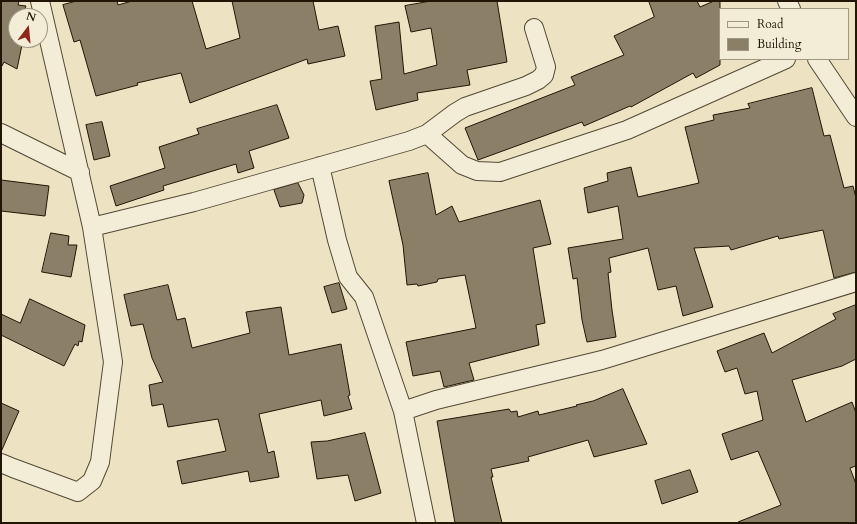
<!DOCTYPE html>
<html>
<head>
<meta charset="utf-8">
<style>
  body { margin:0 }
  #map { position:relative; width:857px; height:524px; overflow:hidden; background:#ede3c2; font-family:Cardo,serif }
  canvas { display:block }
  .frame { position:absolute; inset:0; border:2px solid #211505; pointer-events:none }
  .legend { position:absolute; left:719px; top:8px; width:130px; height:52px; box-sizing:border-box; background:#f3edd7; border:1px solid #9f9783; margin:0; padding:5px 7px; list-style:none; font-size:12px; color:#211505 }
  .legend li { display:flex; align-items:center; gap:8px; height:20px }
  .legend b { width:20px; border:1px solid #9f9783 }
  .north { position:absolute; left:8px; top:8px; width:40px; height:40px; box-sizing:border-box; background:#f3edd7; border:1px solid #9f9783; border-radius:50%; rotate:16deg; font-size:11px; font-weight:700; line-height:16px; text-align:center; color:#211505 }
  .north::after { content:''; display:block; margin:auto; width:14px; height:18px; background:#8f2418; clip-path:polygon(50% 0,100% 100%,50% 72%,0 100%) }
</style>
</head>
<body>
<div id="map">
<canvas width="857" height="524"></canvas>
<div class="frame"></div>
<ul class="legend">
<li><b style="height:5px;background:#f3edd7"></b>Road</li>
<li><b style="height:11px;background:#8b8067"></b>Building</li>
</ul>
<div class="north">N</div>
</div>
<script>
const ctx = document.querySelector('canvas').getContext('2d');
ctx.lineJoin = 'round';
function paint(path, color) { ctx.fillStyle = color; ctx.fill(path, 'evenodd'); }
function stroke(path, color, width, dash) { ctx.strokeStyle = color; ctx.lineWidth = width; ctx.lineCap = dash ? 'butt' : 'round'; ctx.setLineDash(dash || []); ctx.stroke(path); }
const building = new Path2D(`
  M1 1H19L18 5 26 6 22 16H16V31L12 40H23L17 69 4 62 2 66H1Z
  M77 1H117L118 5 132 1H192L206 49 240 38 232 1H313L319 30 338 26 345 56 308 64 307 59 190 103 181 73 137 83 138 85 96 96 80 40 74 42 63 5Z
  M431 1H497L507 62 467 70 470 85 417 93 418 100 376 110 370 81 382 79 375 26 399 22 404 74 437 65 431 28 411 32 405 6Z
  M649 1H697L700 7 714 1H720V65L696 78 693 73 631 107 630 106 584 126 582 122 478 160 465 128 575 85 571 77 624 55 614 36 654 17Z
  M812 88 824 136 830 135 844 188 853 186 856 198V272L834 278 823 230 779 239 778 236 731 250 729 246 694 248 713 307 683 316 676 286 658 290 648 248 609 258 611 272 608 273 612 310 616 337 587 342 582 320 577 278 573 279 568 248 623 239 618 206 588 213 584 188 608 181 607 173 631 167 638 197 699 183 685 127 714 120 713 115 750 108 748 104Z
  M277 105 289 138 249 151 254 168 238 173 236 164 163 186 164 190 116 206 110 186 165 168 159 147 199 134 197 129Z
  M102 122 110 156 94 160 86 125Z
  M428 173 436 215 452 206 459 222 540 200 551 244 533 248 545 323 536 325 539 345 469 363 474 380 444 387 440 371 413 376 406 342 476 328 465 275 438 279 437 282 418 286 417 284 407 285 403 245 389 181Z
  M1 180 49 186 45 216 1 211Z
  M298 183 304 195 302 203 280 207 274 190Z
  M51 233 69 236 68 245H77L71 277 42 272Z
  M339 283 347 309 332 313 324 287Z
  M168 285 177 320 185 318 192 348 250 333 246 312 281 307 289 355 341 344 350 395 348 396 352 409 324 416 321 400 259 414 268 453 274 451 279 477 250 482 248 471 182 484 177 461 226 451 218 419 168 427 163 404 152 406 149 385 163 382 152 358 143 324 131 326 124 295Z
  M30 299 85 325 82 342 79 341 78 346 75 344 64 366 1 335V314L20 323Z
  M856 305V359L842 366 792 380 806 422 852 402 856 413V466L850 468 856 484V523H738V522L781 505 758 451 731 460 722 434 763 420 757 391 745 394 737 368 725 372 717 351 764 333 772 353 836 319 833 314Z
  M623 389 647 444 594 457 588 440 528 457 529 461 491 469 493 477H491L502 523H455L437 421 509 409 511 412 517 411 518 417 538 411 539 415 577 406 576 405 593 401Z
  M1 403 19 411 1 452Z
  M365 433 381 493 355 501 348 475 317 479 311 442 327 441Z
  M690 470 698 492 662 504 655 481Z`);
const minor = new Path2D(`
  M787 1 791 9
  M817 59 856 117
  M1 133 80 172
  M427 134 455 113 465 107 526 86 538 80 544 75 546 67 534 28
  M320 166 337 240 348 277 364 297 403 411 436 400 602 360 856 282
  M92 227 194 202 409 141 427 134 462 165 477 171 500 172 627 130 786 59
  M403 411 426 523
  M1 463 13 468 78 492 92 481 100 462 113 362 92 227 40 1`);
paint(building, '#8b8067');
stroke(building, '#211505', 1);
stroke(minor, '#544834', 20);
stroke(minor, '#f3edd7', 18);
</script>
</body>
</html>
